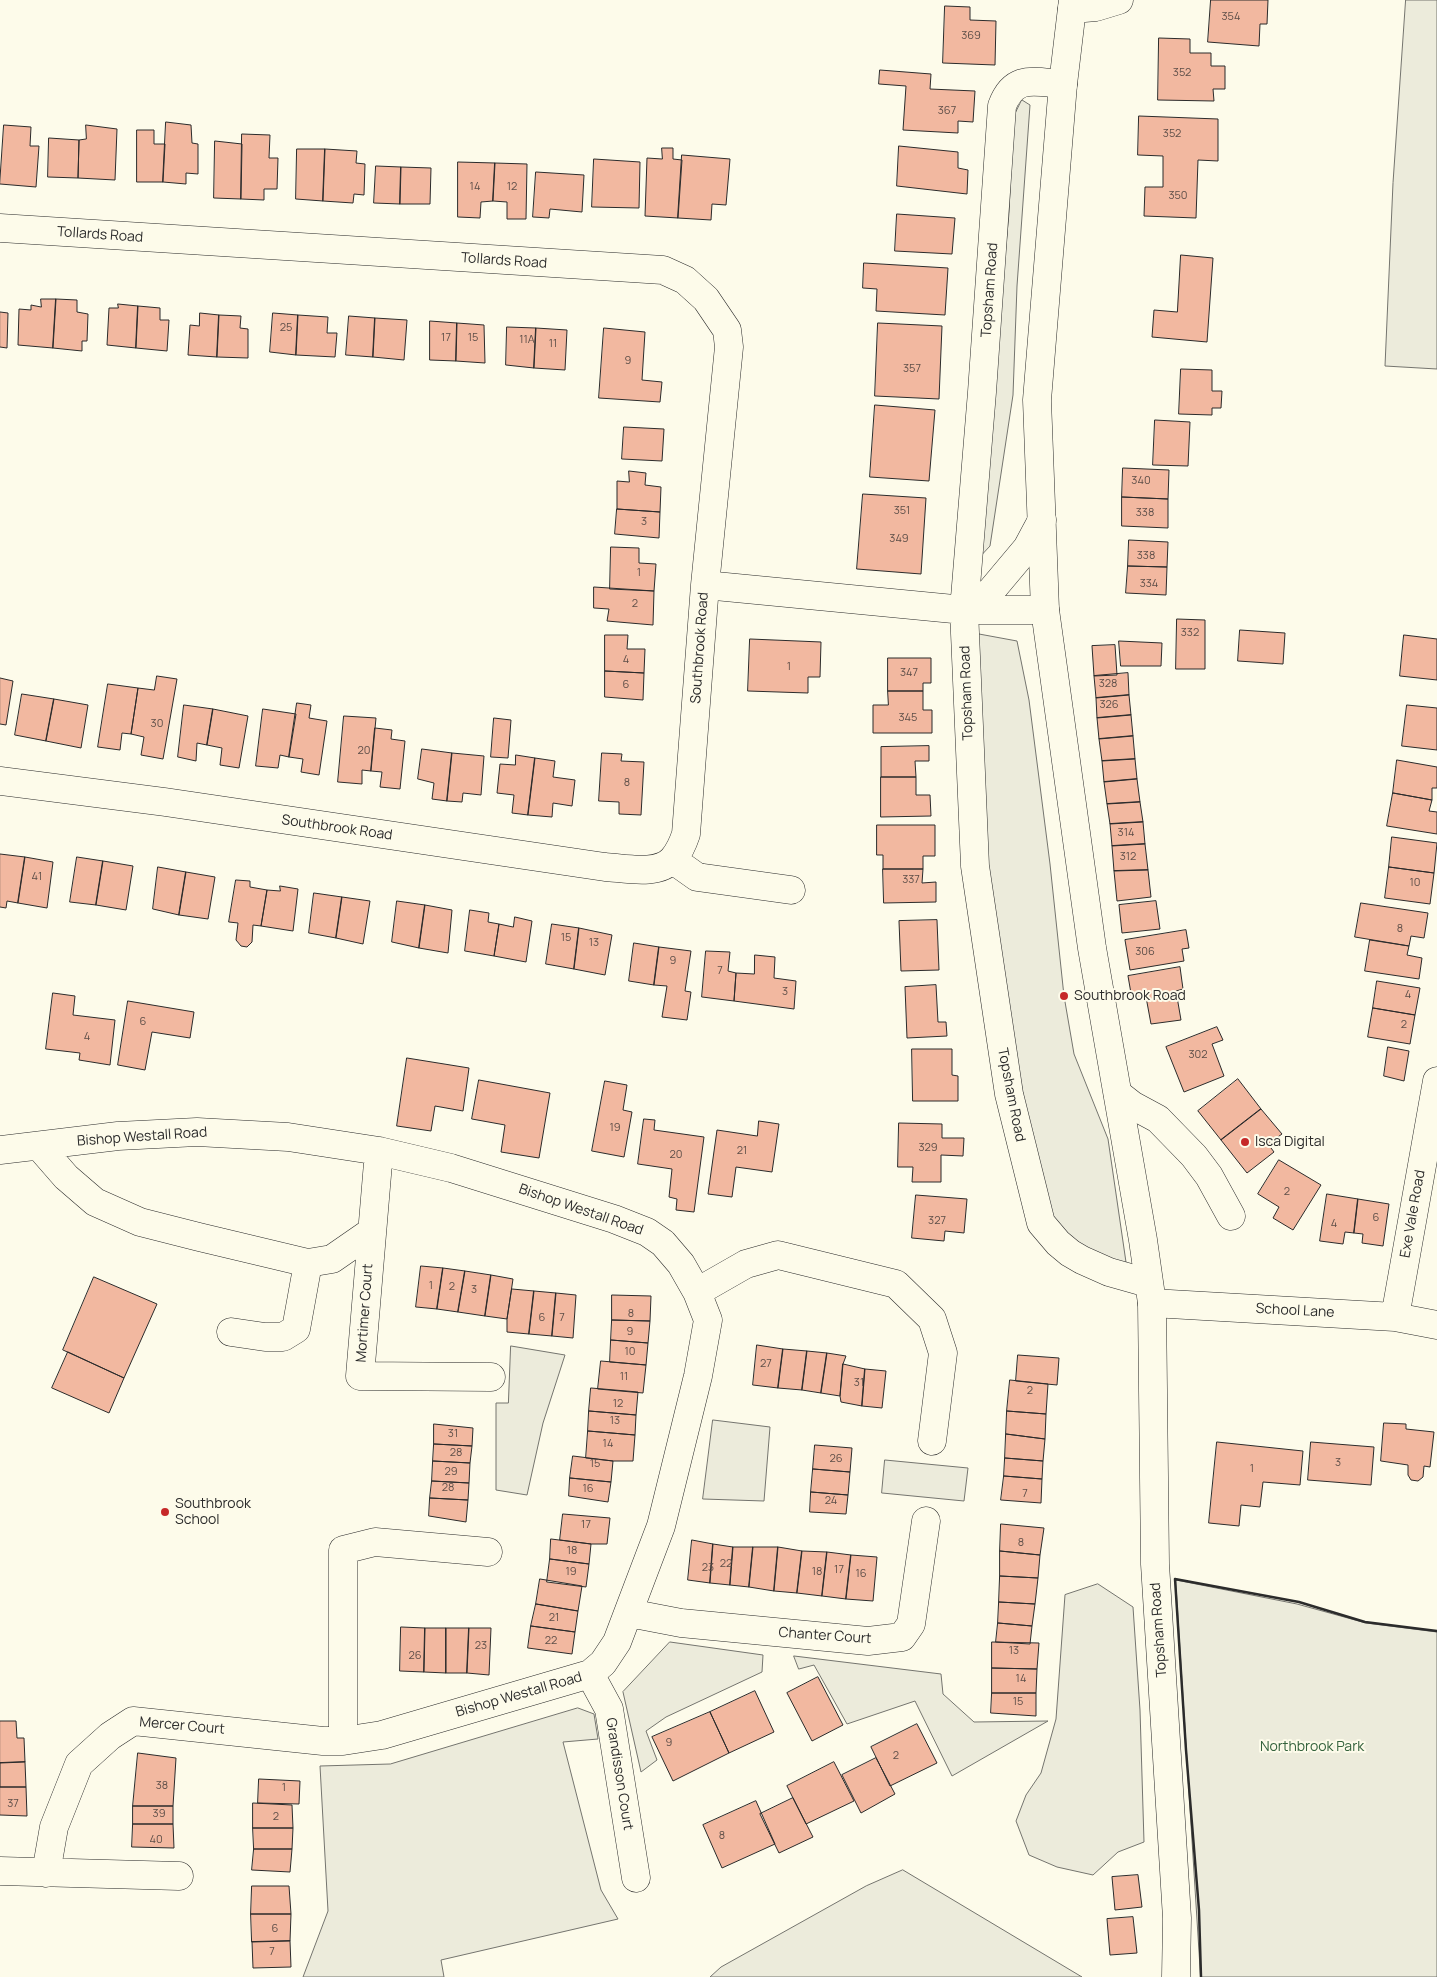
<!DOCTYPE html>
<html>
<head>
<meta charset="utf-8">
<style>
  body { margin:0 }
  canvas { display:block; background:#fdfbea }
</style>
</head>
<body>
<canvas width="1437" height="1977"></canvas>
<script>
const ctx = document.querySelector('canvas').getContext('2d');
ctx.lineJoin = 'round';
function paint(path, color) { ctx.fillStyle = color; ctx.fill(path, 'evenodd'); }
function stroke(path, color, width, dash) { ctx.strokeStyle = color; ctx.lineWidth = width; ctx.lineCap = dash ? 'butt' : 'round'; ctx.setLineDash(dash || []); ctx.stroke(path); }
function write(font, color, halo, rows, align = 'center') {
  ctx.font = font + ' Manrope,sans-serif'; ctx.lineWidth = 4; ctx.setLineDash([]); ctx.textBaseline = 'middle'; ctx.strokeStyle = halo; ctx.fillStyle = color; for (const [text, x, y, turn = 0] of rows) {
    ctx.save(); ctx.translate(x, y); ctx.rotate((+turn || 0) * Math.PI / 180); ctx.textAlign = isNaN(turn) ? turn : align; if (halo) ctx.strokeText(text, 0, 0); ctx.fillText(text, 0, 0); ctx.restore();
  }
}
const green = new Path2D(`
  M1406 0H1437V369L1385 366 1393 183Z
  M1022 100 1030 105 1017 286 1013 395 990 546 976 561 1009 213 1013 118Z
  M979 634 1017 641 1029 700 1050 864 1064 996 1074 1054 1108 1139 1127 1269 1054 1231 1041 1196 979 846 965 636Z
  M511 1346 565 1355 543 1423 527 1495 496 1490V1403H508Z
  M713 1420 770 1427 764 1501 703 1499Z
  M885 1460 968 1468 964 1501 882 1493Z
  M1176 1580 1297 1604 1366 1623 1437 1632V1977H1201Z
  M1098 1584 1133 1607 1140 1710 1144 1842 1118 1852 1093 1875 1057 1867 1029 1855 1016 1821 1026 1795 1041 1773 1056 1719 1065 1595Z
  M670 1642 763 1655 762 1672 666 1717 646 1731 657 1760 641 1772 623 1692Z
  M794 1656 941 1674 943 1694 974 1722 1048 1721 952 1776 915 1701 847 1724 814 1665 799 1669Z
  M578 1708 594 1714 598 1739 563 1742 601 1890 618 1919 441 1960 444 1977H303L328 1911 320 1766 390 1764Z
  M903 1870 1082 1977H710L721 1967 866 1886Z`);
const building = new Path2D(`
  M1211 0H1268L1267 24H1260L1259 46 1208 42Z
  M945 6 970 7V20L996 21 995 65 943 63Z
  M1159 38 1190 39V53H1211V66H1225V89H1213L1214 101 1158 100Z
  M880 70 931 74 930 89 975 91 973 122 958 121V133L903 130 906 86 879 84Z
  M1139 116 1218 119V161L1198 160 1196 218 1144 216 1145 187H1163V156L1138 155Z
  M166 122 191 125 192 143 198 144V174L186 173V184L163 182Z
  M4 125 31 127 30 146H39L36 187 0 184Z
  M86 125 117 129 115 180 78 178 79 140 86 139Z
  M137 130H154V144H165L163 182H137Z
  M242 134 270 135 269 158H278L277 189H264V200L241 199Z
  M49 138 79 140 78 178 48 177Z
  M215 141 242 144 241 199 214 198Z
  M899 146 958 152V168L968 170 967 194 897 186Z
  M662 148H673V159L682 160 678 218 645 216 647 158 662 159Z
  M297 149H325L323 201 296 199Z
  M325 149 357 151 356 163 365 164 364 195 354 194 353 203 323 201Z
  M682 155 730 159 726 205 712 204 711 220 678 218Z
  M594 159 640 162 639 208 592 207Z
  M458 162 495 163 493 201 481 202 480 218 458 217Z
  M495 163 527 164 526 219H507V202L493 201Z
  M376 166 401 167 400 204 374 203Z
  M401 167 431 168 430 204H400Z
  M536 172 584 175 582 212 550 209 549 218 533 217Z
  M897 214 955 218 952 254 895 251Z
  M1181 255 1213 258 1207 342 1152 337 1154 310 1177 312Z
  M864 263 948 268 945 315 876 311 877 289 863 288Z
  M41 299H56L53 348 18 345 19 309 31 310V305L41 307Z
  M56 299 77 300V312L88 314 87 341H82V351L53 348Z
  M118 304 138 306 136 348 107 345 109 308H118Z
  M138 306 160 308V320H169L167 351 136 348Z
  M0 312 8 313 7 348 0 347Z
  M200 313 219 315 217 357 188 355 190 325 199 326Z
  M273 313 298 315 296 355 270 352Z
  M219 315 241 316 240 328 248 329V358L217 357Z
  M298 315 328 317 327 333H337L335 357 296 355Z
  M349 316 375 318 373 357 346 355Z
  M375 318 407 320 404 360 373 357Z
  M430 321 457 323 456 361 430 360Z
  M457 323 484 325 485 363 456 361Z
  M878 323 942 326 939 399 875 396Z
  M507 327 536 328 534 368 506 365Z
  M536 328 567 330 565 370 534 368Z
  M604 328 645 332 642 380 662 382 660 402 599 398Z
  M1181 369 1212 370V391H1222L1221 408H1212V415L1179 414Z
  M875 405 935 410 929 481 870 477Z
  M1155 420 1190 422 1188 466 1153 465Z
  M624 427 664 429 662 461 622 459Z
  M1123 468 1169 470 1168 499 1122 497Z
  M629 471 646 473 645 485 661 487 660 512 617 509V481L629 482Z
  M863 494 926 498 921 574 857 569Z
  M1122 497 1168 499V528L1122 526Z
  M617 509 660 512 659 538 615 534Z
  M1129 540 1168 542 1167 567 1128 566Z
  M611 547 639 548V563L656 564 654 591 610 589Z
  M1128 566 1167 567 1166 595 1126 593Z
  M594 587 654 591 653 625 607 621 609 609 594 608Z
  M1177 619 1205 620V669H1176Z
  M1240 630 1285 633 1283 664 1238 661Z
  M605 635H628L627 649H645L644 673 605 671Z
  M1404 635 1437 639V680L1400 676Z
  M750 639 821 642 820 677H808V693L748 691Z
  M1119 641 1162 643 1161 666H1121Z
  M1115 645 1117 675 1094 676 1092 646Z
  M888 658H931V683H923V691H888Z
  M605 671 644 673 643 700 605 697Z
  M1128 673 1129 695 1096 698 1094 676Z
  M157 676 177 679 163 759 141 755 144 737 131 734 138 688 154 690Z
  M0 678 13 681 6 725 0 724Z
  M108 684 138 688 131 734 122 733 120 750 98 747Z
  M888 691H923V710H932V733H873V705H888Z
  M22 694 54 699 46 741 15 735Z
  M1129 695 1131 715 1097 718 1096 698Z
  M54 699 88 705 81 748 46 741Z
  M297 703 311 705 309 718 327 721 319 775 301 772 303 759 289 757Z
  M184 705 213 709 207 745 197 743 196 761 178 757Z
  M1407 705 1437 708V750L1402 746Z
  M213 709 248 716 239 768 220 765 222 748 207 745Z
  M263 709 296 714 289 757 280 755 278 768 256 766Z
  M1131 715 1133 736 1099 739 1097 718Z
  M344 716 376 718 371 771 362 770V784L338 782Z
  M494 718 511 720 508 758 491 757Z
  M375 728 392 730 391 739 405 741 400 789 380 787 382 772 371 771Z
  M1133 736 1135 759 1102 761 1099 739Z
  M929 746V761H915L916 777H881V747Z
  M422 749 452 753 447 801 432 799 434 783 418 779Z
  M452 753 484 756 481 795 463 793 462 802 447 801Z
  M602 753 622 754 621 761 644 762 641 815 619 814V802L599 801Z
  M516 755 535 758 528 815 512 813 514 795 497 793 500 764 515 765Z
  M535 758 555 761 553 777 575 780 572 806 553 803 552 817 528 815Z
  M1135 759 1137 779 1104 782 1102 761Z
  M1397 760 1437 767V788H1432V800L1393 793Z
  M881 777H916V795H930L931 816 881 817Z
  M1137 779 1140 802 1107 804 1104 782Z
  M1393 793 1432 800 1429 811 1437 812V834L1387 826Z
  M1140 802 1143 822 1110 824 1107 804Z
  M1143 822 1145 844 1112 846 1110 824Z
  M877 825H935V856H923V869H883V855H877Z
  M1392 837 1437 843 1434 873 1389 867Z
  M1145 844 1148 870 1114 871 1112 846Z
  M0 854 25 857 18 903 7 901 6 908 0 907Z
  M25 857 53 862 47 908 18 903Z
  M77 857 103 861 96 905 70 902Z
  M103 861 133 866 126 910 96 905Z
  M158 867 186 872 179 915 153 909Z
  M1389 867 1434 873 1430 904 1385 898Z
  M883 869H923L922 883 936 882V902L884 903Z
  M1148 870 1151 897 1117 901 1114 871Z
  M186 872 215 877 208 919 179 915Z
  M236 880 250 881V887L267 890 261 926 253 925 252 942 247 947 241 946 236 940 238 923 229 922Z
  M280 886 298 889 293 931 261 926 267 890 280 891Z
  M314 893 342 897 336 938 309 933Z
  M342 897 370 901 363 944 336 938Z
  M397 901 425 905 419 948 392 942Z
  M1156 901 1160 929 1122 933 1119 905Z
  M1361 903 1428 913 1424 938 1411 936 1409 946 1355 937Z
  M425 905 452 910 448 953 419 948Z
  M470 910 489 913 488 922 499 924 494 956 465 951Z
  M515 917 532 921 526 962 494 956 499 924 513 927Z
  M937 920 939 970 901 971 899 921Z
  M552 924 579 928 574 969 546 964Z
  M579 928 612 935 605 975 574 969Z
  M1186 930 1189 948 1182 949 1184 961 1130 970 1125 940Z
  M1370 940 1409 946 1407 955 1422 958 1419 979 1365 971Z
  M634 943 659 947 654 985 629 981Z
  M659 947 691 951 685 991 691 992 687 1020 662 1017 667 986 654 985Z
  M706 951 730 952 728 971 736 973 734 1001 702 997Z
  M755 955 775 957 774 978 796 981 794 1009 734 1001 736 973 754 974Z
  M1180 967 1183 989 1176 991 1181 1020 1151 1024 1146 997 1132 999 1128 976Z
  M1377 981 1420 988 1415 1015 1373 1008Z
  M936 985 938 1022H946L947 1036 907 1038 905 987Z
  M53 993 75 996 73 1015 115 1020 110 1065 79 1060 80 1053 46 1049Z
  M128 1001 194 1012 190 1038 152 1032 145 1070 118 1065Z
  M1373 1008 1415 1015 1410 1044 1368 1037Z
  M1217 1027 1223 1040 1212 1044 1224 1076 1184 1092 1166 1047Z
  M1388 1047 1409 1051 1404 1081 1384 1076Z
  M912 1049H952V1075L958 1076V1101H913Z
  M407 1058 469 1068 463 1111 435 1106 431 1131 397 1126Z
  M1238 1079 1261 1109 1221 1140 1198 1111Z
  M479 1080 550 1093 539 1158 501 1152 505 1125 472 1119Z
  M605 1081 627 1085 623 1110 632 1112 624 1157 592 1151Z
  M1261 1109 1282 1134 1268 1144 1274 1152 1247 1173 1221 1140Z
  M644 1119 655 1120 654 1130 704 1137 694 1212 676 1210 677 1199 669 1197 672 1169 638 1164Z
  M759 1121 779 1124 772 1172 736 1167 732 1197 708 1194 717 1130 757 1136Z
  M899 1123 942 1124V1138H964L963 1156 941 1155V1182H912L913 1167H898Z
  M1279 1160 1321 1185 1293 1230 1273 1218 1279 1207 1258 1194Z
  M1327 1194 1358 1199 1354 1233 1345 1232 1343 1244 1320 1241Z
  M916 1195 967 1199 964 1233 945 1231 944 1241 912 1238Z
  M1358 1199 1389 1204 1383 1246 1362 1243 1363 1234 1354 1233Z
  M421 1266 443 1268 437 1309 416 1307Z
  M443 1268 465 1271 458 1312 437 1309Z
  M465 1271 491 1275 485 1316 458 1312Z
  M491 1275 513 1279 507 1319 485 1316Z
  M94 1277 157 1304 124 1378 63 1350Z
  M512 1289 534 1291 529 1334 507 1332V1319Z
  M534 1291 556 1293 552 1336 529 1334Z
  M556 1293 576 1295 573 1338 552 1336Z
  M612 1295 651 1296 650 1321 612 1320Z
  M612 1320 650 1321 648 1343 611 1340Z
  M611 1340 648 1343 646 1365 610 1362Z
  M757 1345 783 1349 778 1388 753 1385Z
  M783 1349 807 1351 802 1390 778 1388Z
  M807 1351 827 1353 821 1393 802 1390Z
  M68 1352 124 1378 109 1413 52 1388Z
  M827 1353 846 1356 843 1364 840 1396 821 1393Z
  M1018 1355 1059 1358 1057 1385 1016 1381Z
  M601 1361 646 1365 643 1393 598 1389Z
  M843 1364 865 1369 862 1406 841 1402 840 1396Z
  M865 1369 886 1371 882 1408 862 1406Z
  M1010 1380 1048 1384 1046 1414 1007 1411Z
  M591 1388 638 1392 636 1415 589 1411Z
  M589 1411 636 1415 635 1435 588 1431Z
  M1007 1411 1046 1414 1045 1439 1006 1434Z
  M1384 1423 1406 1424V1429L1434 1432 1430 1467 1424 1466 1423 1477 1418 1481 1411 1480 1408 1475V1465L1381 1461Z
  M434 1424 473 1428 472 1446 434 1444Z
  M588 1431 635 1435 633 1461H613L586 1458Z
  M1006 1434 1045 1439 1043 1461 1005 1458Z
  M1217 1442 1303 1451 1300 1485 1263 1482 1260 1507 1241 1505 1239 1526 1209 1523Z
  M1311 1442 1374 1447 1371 1485 1308 1480Z
  M434 1444 472 1446 470 1463 433 1461Z
  M815 1445 852 1448 850 1472 813 1469Z
  M573 1456 613 1461 611 1482 570 1478Z
  M1005 1458 1043 1461 1042 1479 1004 1476Z
  M433 1461 470 1463 469 1483 432 1481Z
  M813 1469 850 1472 848 1495 811 1492Z
  M1004 1476 1042 1479 1041 1503 1001 1500Z
  M570 1478 611 1482 608 1502 569 1496Z
  M432 1481 469 1483 468 1500 430 1498Z
  M811 1492 848 1495 846 1514 810 1512Z
  M430 1498 468 1500 466 1522 429 1516Z
  M563 1514 610 1518 607 1544H591L560 1540Z
  M1001 1524 1044 1528 1040 1555 1000 1551Z
  M551 1539 591 1544 589 1564 550 1559Z
  M692 1540 713 1544 710 1583 688 1580Z
  M713 1544 733 1547 730 1585 710 1583Z
  M733 1547H753L749 1587 730 1585Z
  M753 1547H778L774 1591 749 1587Z
  M778 1547 802 1551 797 1593 774 1591Z
  M802 1551 827 1552 822 1596 797 1593Z
  M1000 1551 1040 1555 1038 1578 1000 1576Z
  M827 1552 851 1555 846 1599 822 1596Z
  M851 1555 877 1557 873 1601 846 1599Z
  M550 1559 589 1564 586 1587 547 1582Z
  M1000 1576 1038 1578 1035 1604 999 1602Z
  M540 1579 582 1586 578 1611 536 1604Z
  M999 1602 1035 1604 1032 1626 998 1623Z
  M536 1604 578 1611 575 1632 531 1626Z
  M998 1623 1032 1626 1030 1644 996 1642Z
  M531 1626 575 1632 572 1654 528 1648Z
  M401 1627 425 1628 424 1672 400 1671Z
  M425 1628H446V1673L424 1672Z
  M446 1628H469L467 1673H446Z
  M469 1628H491L489 1675 467 1673Z
  M992 1642 1039 1643 1037 1669 992 1668Z
  M992 1668 1037 1669 1036 1693H992Z
  M818 1677 843 1725 812 1741 787 1693Z
  M755 1691 774 1732 729 1753 710 1712Z
  M992 1693H1036V1716L991 1713Z
  M710 1712 729 1753 673 1781 652 1737Z
  M0 1721H16L17 1738H24L25 1762 0 1763Z
  M917 1724 937 1763 890 1786 871 1747Z
  M138 1753 176 1758 173 1806H133Z
  M876 1758 895 1794 861 1813 842 1775Z
  M25 1762 26 1787H0V1763Z
  M834 1762 854 1801 806 1824 787 1786Z
  M259 1779 300 1781 299 1804 258 1803Z
  M0 1787H26L27 1816 0 1815Z
  M793 1798 813 1837 779 1853 760 1814Z
  M756 1801 775 1844 722 1868 703 1825Z
  M253 1803 292 1805 293 1828H253Z
  M133 1806H173V1824H133Z
  M133 1824H173L174 1848 132 1847Z
  M253 1828H293L292 1849H254Z
  M254 1849H292L290 1872 252 1870Z
  M1138 1875 1142 1907 1115 1910 1112 1877Z
  M252 1886H289L291 1914H251Z
  M251 1914H291L290 1941 252 1942Z
  M1133 1917 1137 1953 1110 1955 1107 1919Z
  M290 1941 291 1967 253 1968 252 1942Z`);
const minor = new Path2D(`
  M1072 9 1096 7 1119 0
  M1063 84C1034 82 1014 74 1002 106L982 392 964 610 975 866 1009 1094 1041 1223 1058 1243 1070 1253 1082 1260 1109 1272 1148 1283
  M0 228 663 270 685 280 706 299 727 330 729 347 705 585 686 834C683 843 679 852 673 859 658 876 625 868 605 867L165 802 0 781
  M705 585 964 610H1045
  M975 610 1027 548 1042 520
  M673 860 697 877 791 890
  M1118 1094 1132 1105 1158 1119 1194 1156 1209 1176 1231 1216
  M39 1146 66 1177 95 1202 140 1222 199 1237 308 1263 332 1259 371 1232
  M0 1150 118 1136 197 1132 288 1137 379 1151 451 1168 614 1219 647 1232 663 1243 681 1264 697 1292 708 1320 698 1376 661 1526 617 1642 603 1663 590 1674 382 1735 343 1741H323L133 1721 110 1736 79 1764 54 1827 46 1873
  M379 1151 360 1376 491 1377
  M697 1292 746 1264 778 1255 896 1284 932 1319 943 1353 932 1441
  M1152 1303 1395 1317 1437 1325
  M1395 1317 1437 1081
  M231 1332 265 1337H283L296 1329 308 1263
  M629 1613 681 1623 868 1641 902 1637 911 1624 926 1521
  M590 1674 609 1709 636 1878
  M343 1741V1550L375 1542 488 1552
  M0 1871 179 1876`);
const major = new Path2D(`
  M1073 0 1063 84 1037 400 1045 610 1092 948 1143 1240 1152 1303 1155 1564 1177 1918 1176 1977`);
const wall = new Path2D(`
  M1201 1977 1199 1910 1186 1750 1175 1579 1299 1602 1365 1622 1437 1631`);
const markers = [
  [1064,996,5,"#c62828"],
  [1245,1142,5,"#c62828"],
  [165,1512,5,"#c62828"]
];
const numberNames = [
  ["354",1231,17],
  ["369",971,36],
  ["352",1182,73],
  ["367",947,111],
  ["352",1172,134],
  ["14",475,187],
  ["12",512,187],
  ["350",1178,196],
  ["25",286,328],
  ["17",446,338],
  ["15",473,338],
  ["11A",527,340],
  ["11",553,344],
  ["9",628,361],
  ["357",912,369],
  ["340",1141,481],
  ["351",902,511],
  ["338",1145,513],
  ["3",644,522],
  ["349",899,539],
  ["338",1146,556],
  ["1",639,573],
  ["334",1149,584],
  ["2",635,604],
  ["332",1190,633],
  ["4",626,660],
  ["1",789,667],
  ["347",909,673],
  ["328",1108,684],
  ["6",626,685],
  ["326",1109,705],
  ["345",908,718],
  ["30",157,724],
  ["20",364,751],
  ["8",627,783],
  ["314",1126,833],
  ["312",1128,857],
  ["41",37,877],
  ["337",911,880],
  ["10",1415,883],
  ["8",1400,929],
  ["15",566,938],
  ["13",594,943],
  ["306",1145,952],
  ["9",673,961],
  ["7",720,971],
  ["3",785,992],
  ["4",1408,995],
  ["6",143,1022],
  ["2",1404,1025],
  ["4",87,1037],
  ["302",1198,1055],
  ["19",615,1128],
  ["329",928,1148],
  ["21",742,1151],
  ["20",676,1155],
  ["2",1287,1192],
  ["6",1376,1218],
  ["327",937,1221],
  ["4",1334,1224],
  ["1",431,1286],
  ["2",452,1287],
  ["3",474,1290],
  ["8",631,1314],
  ["6",542,1318],
  ["7",562,1318],
  ["9",630,1332],
  ["10",630,1352],
  ["27",766,1364],
  ["11",624,1377],
  ["31",859,1383],
  ["2",1030,1391],
  ["12",618,1404],
  ["13",615,1421],
  ["31",453,1434],
  ["14",608,1444],
  ["28",456,1453],
  ["26",836,1459],
  ["3",1338,1463],
  ["15",595,1464],
  ["1",1252,1469],
  ["29",451,1472],
  ["28",448,1488],
  ["16",588,1489],
  ["7",1025,1494],
  ["24",831,1501],
  ["17",586,1525],
  ["8",1021,1543],
  ["18",572,1551],
  ["22",726,1564],
  ["23",708,1568],
  ["17",839,1570],
  ["19",571,1572],
  ["18",817,1572],
  ["16",861,1574],
  ["21",554,1618],
  ["22",551,1641],
  ["23",481,1646],
  ["13",1014,1651],
  ["26",415,1656],
  ["14",1021,1679],
  ["15",1018,1702],
  ["9",669,1743],
  ["2",896,1756],
  ["38",162,1786],
  ["1",284,1788],
  ["37",13,1804],
  ["39",159,1814],
  ["2",276,1817],
  ["8",722,1836],
  ["40",156,1840],
  ["6",275,1929],
  ["7",272,1952]
];
const streetNames = [
  ["Tollards Road",100,235,4],
  ["Tollards Road",504,261,4],
  ["Topsham Road",990,290,-86],
  ["Southbrook Road",700,648,-86],
  ["Topsham Road",967,693,-92],
  ["Southbrook Road",337,828,8],
  ["Topsham Road",1011,1095,79],
  ["Bishop Westall Road",142,1137,-4],
  ["Bishop Westall Road",581,1210,19],
  ["Exe Vale Road",1413,1214,-80],
  ["School Lane",1295,1311,3],
  ["Mortimer Court",365,1313,-86],
  ["Topsham Road",1159,1630,-94],
  ["Chanter Court",825,1636,4],
  ["Bishop Westall Road",519,1695,-16],
  ["Mercer Court",182,1726,5],
  ["Grandisson Court",619,1774,81]
];
const poiNames = [
  ["Southbrook Road",1074,996],
  ["Isca Digital",1255,1142],
  ["Southbrook",175,1504],
  ["School",175,1520]
];
const parkNames = [
  ["Northbrook Park",1312,1747]
];
paint(green, '#ecebdb');
stroke(green, '#74746e', 1);
paint(building, '#f2b8a0');
stroke(building, '#2b2b2b', 1);
stroke(minor, '#2b2b2b', 29);
stroke(major, '#2b2b2b', 29);
stroke(minor, '#fdfbea', 28);
stroke(major, '#fdfbea', 28);
stroke(wall, '#2b2b2b', 2.5);
for (const [x, y, r, color] of markers) { const dot = new Path2D(); dot.arc(x, y, r, 0, 2 * Math.PI); ctx.fillStyle = color; ctx.fill(dot); stroke(dot, '#fdfbea', 2); }
write('11px', '#5d4e48', null, numberNames);
write('14px', '#2b2b2b', '#fdfbea', streetNames);
write('14px', '#2b2b2b', '#fdfbea', poiNames, 'left');
write('14px', '#34623c', '#fdfbea', parkNames);
</script>
</body>
</html>
